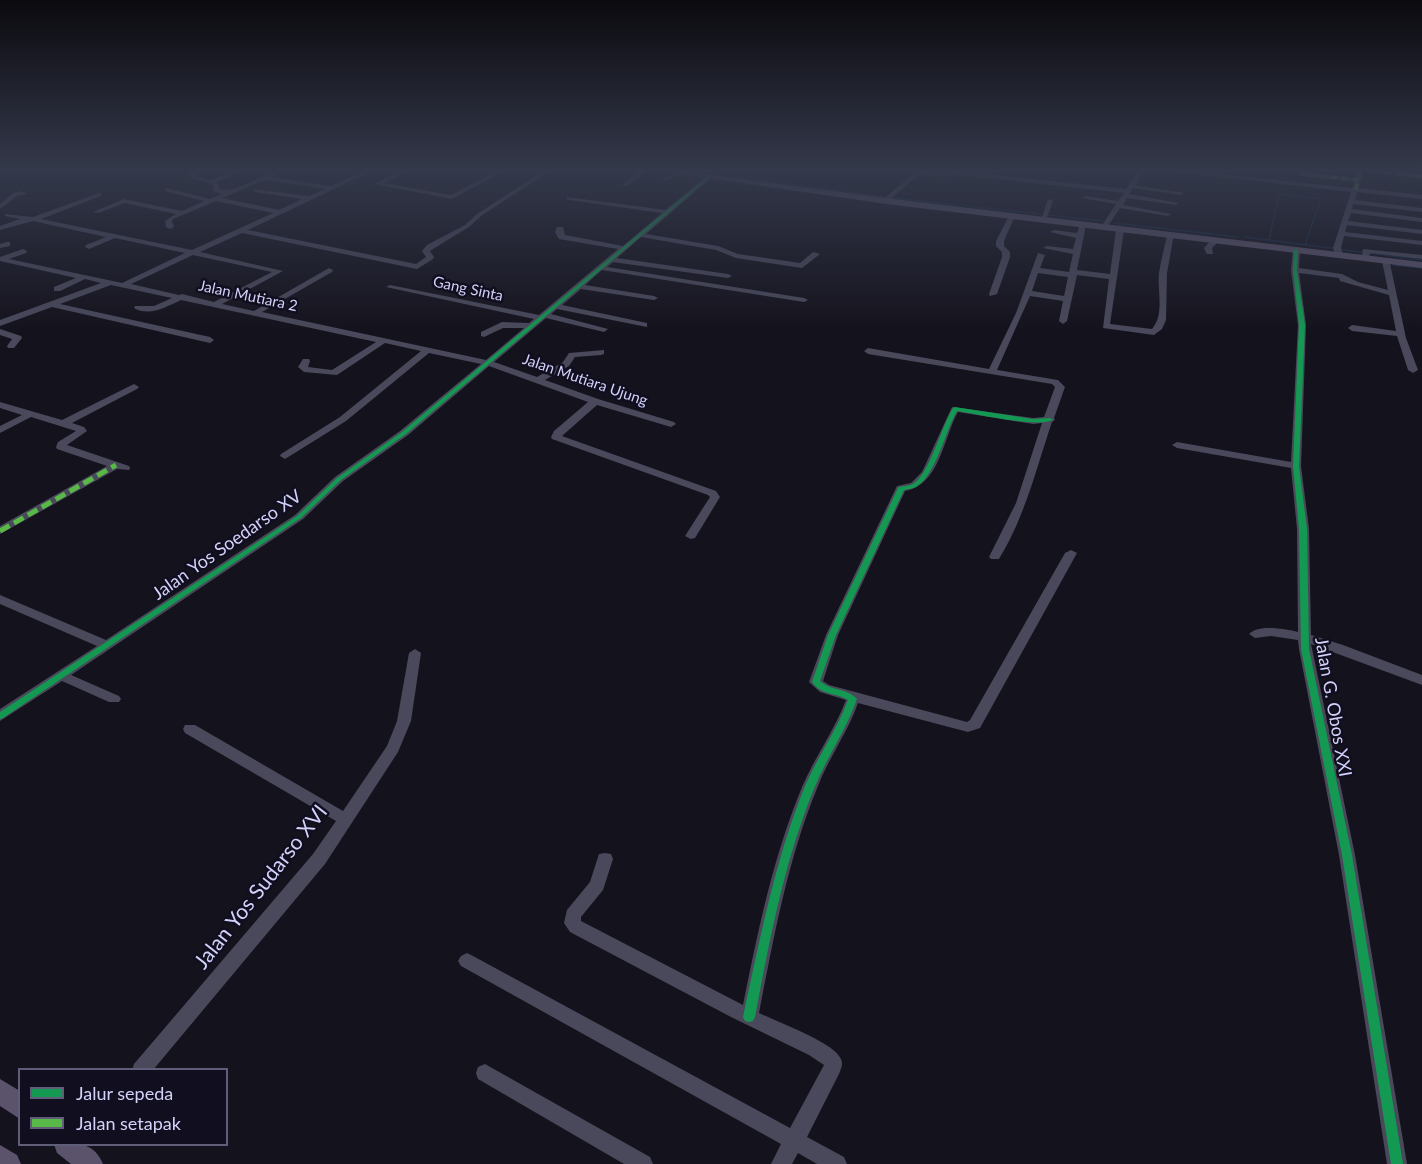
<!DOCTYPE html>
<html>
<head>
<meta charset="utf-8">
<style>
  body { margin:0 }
  #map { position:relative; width:1422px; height:1164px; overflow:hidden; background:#14121c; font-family:Lato,sans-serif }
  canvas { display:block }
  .legend { position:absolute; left:18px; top:1068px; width:210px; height:78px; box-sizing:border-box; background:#110f1f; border:2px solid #5f5d77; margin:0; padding:8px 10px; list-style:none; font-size:18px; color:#d3d2fa }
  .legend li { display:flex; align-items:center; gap:12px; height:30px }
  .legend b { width:30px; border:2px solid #5f5d77 }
</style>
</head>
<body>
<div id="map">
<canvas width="1422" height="1164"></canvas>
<ul class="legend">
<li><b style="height:8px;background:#139951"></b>Jalur sepeda</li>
<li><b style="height:8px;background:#58b947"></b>Jalan setapak</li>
</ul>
</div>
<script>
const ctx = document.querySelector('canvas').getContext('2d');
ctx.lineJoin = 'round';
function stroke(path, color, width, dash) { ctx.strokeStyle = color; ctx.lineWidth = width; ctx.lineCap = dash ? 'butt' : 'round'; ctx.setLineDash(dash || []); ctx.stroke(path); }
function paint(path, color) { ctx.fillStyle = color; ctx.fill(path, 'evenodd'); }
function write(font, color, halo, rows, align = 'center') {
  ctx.font = font + ' Lato,sans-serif'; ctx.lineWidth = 5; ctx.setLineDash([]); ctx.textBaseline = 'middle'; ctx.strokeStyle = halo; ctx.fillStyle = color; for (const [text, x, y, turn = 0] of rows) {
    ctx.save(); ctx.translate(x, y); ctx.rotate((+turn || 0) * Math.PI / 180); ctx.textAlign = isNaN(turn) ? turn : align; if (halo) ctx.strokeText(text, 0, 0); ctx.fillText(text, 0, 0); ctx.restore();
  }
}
const stream = new Path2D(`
  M654 171 660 172
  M699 171 885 197 1103 221
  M668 173H671
  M679 175 704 178
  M711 179 805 192
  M664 211 704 178
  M1114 223 1238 237
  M1245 237 1422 260
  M1269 240 1279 194 1321 199 1305 245
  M1393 265 1422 268`);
const minor = new Path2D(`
  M195 171H203L195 176 211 180 234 171H243L217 182 220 187 219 189C241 194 261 171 283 171L271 177 331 186 364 171H372L248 230 416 264 426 257 422 251 427 245 465 225 477 214 543 171H550L481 216 469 227 433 249 430 251 434 257 433 259 417 269 242 233 200 252 283 271 222 304 254 311 329 268 333 270 332 272 262 312 486 360 524 328H503L484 337 481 336V332L502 322 529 323 534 319 386 287 390 285 539 315 618 249 559 239 555 232 557 227H563L565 235 623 246 662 213 569 200 567 199V197L666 210 709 175 712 177 711 178 646 234 718 246 738 254 800 263 813 252 820 254 802 268 736 258 716 250 641 237 617 258 728 274 732 276 728 278 613 262 607 267 804 298 808 300 804 302 602 270 585 285 654 296 658 298 654 300 581 289 562 305 647 323V327L557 309 551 314 608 329 604 332 546 318 494 362 537 377 563 362 569 353 604 350V354L601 355 575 357 569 366 545 380 598 399 674 422 676 424 671 427 597 405 562 436 716 491 720 497 695 538 691 539 685 536 710 497 708 495 552 439 551 437 554 431 588 402 489 366 408 435 343 481 303 519 71 675 119 696 121 699 119 702H109L62 681 0 721V709L97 646 0 604V595L106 640 295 515 335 477 400 431 481 364 429 353 346 421 285 459 280 456 281 454 340 417 421 351 385 343 337 375 304 372 298 367 303 359H309L310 361 308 367 332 370 376 342 181 300C166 307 149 317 134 308L135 306H154L172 298 111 285 60 304 210 337 214 340 210 343 52 307 0 326V320L101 283 85 279 60 291H54V287L76 278 0 261V257L23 249 27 251 26 253 9 259 122 283 185 253 115 238 89 249 85 247 86 245 106 237 33 221 0 230V226L20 219 5 216V214L33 217 99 193 101 194V196L41 219 192 250 273 213 216 201 173 219 172 221 174 227 170 229 166 227 165 221 176 214 125 203 98 213 93 212 124 199 182 211 204 201 165 191 164 190 167 188 210 199 222 194 213 191 214 187 212 184 186 176ZM265 180 325 189 309 196 253 189V191L255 192 302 199 279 210 222 198ZM193 255 272 272 214 302 182 294 179 295 131 284Z
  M401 171H409L384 183 451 195 496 171H504L452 199 374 184Z
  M640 171H647L627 186H623V184Z
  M916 171H961L1126 189 1138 171H1144L1135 185 1184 193 1181 195 1133 188 1129 194 1179 203 1176 205 1127 198 1123 205 1171 214 1168 216 1120 208 1108 226 1106 227 1102 225 1116 204 1082 198 1085 196 1118 201 1124 193 951 174 949 177 919 175 890 199H886V197Z
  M1169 171H1191L1352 188 1354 181 1302 176 1296 171 1355 178 1357 171H1363L1358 188 1422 195V199L1357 192 1355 200 1422 208V212L1353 204 1352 209 1422 218V222L1351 213 1348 221 1422 230V234L1347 225 1345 232 1422 241V245L1344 236 1341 248 1343 255 1336 257 1333 248 1351 192Z
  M1370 171 1422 174V178L1373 173Z
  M675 172 680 173 666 181 661 180Z
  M21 191 28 194 17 196 3 207 0 208V204L13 193Z
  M1050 199 1053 201 1047 217 1042 218 1047 201Z
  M1012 214 1015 216 1004 241V246L1010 252V257L997 294 990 296 989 294 1002 257V252L996 246V241L1009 216Z
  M1080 224 1086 225 1077 270 1110 274 1116 230 1120 228 1124 230 1110 324 1152 329C1165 314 1157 291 1159 273 1161 261 1164 248 1167 236L1174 234 1167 273 1166 320 1162 329 1154 335 1103 328 1109 279 1077 275 1067 321 1063 324 1059 321 1063 301 1030 296 997 370 1058 380 1065 387 1054 418 1055 420 1052 422C1036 469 1025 517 999 559H991L989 557 1016 503 1042 423 1033 424 958 412C943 438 940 485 905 491L838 635 823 681 829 685 967 722 970 720 1065 553 1071 550 1077 553 980 728 968 732 858 703C848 732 829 757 818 786 788 858 774 936 759 1013 776 1021 831 1042 839 1056 844 1062 842 1067 839 1074L807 1137 844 1157 847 1164H817L798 1153 792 1164H771L781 1144 461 966 458 961 461 956 467 953 473 956 790 1128 824 1065 809 1055 731 1017 570 932 564 923 567 910 590 882 599 854 605 853 611 854 613 859 603 890 581 917V921L743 1005C758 931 773 857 802 787 815 757 834 731 846 700L820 692 809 682 826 635 896 488 897 486 911 483 922 472 952 407 1033 418 1044 417 1055 387 1052 384 868 354 864 351 868 348 989 369 1016 313 1038 253 1045 255 1040 268 1069 272 1073 254 1043 248 1047 246 1073 249 1076 238 1050 232 1054 230 1077 233ZM1038 273 1068 277 1064 296 1032 291Z
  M1212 239 1219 241 1212 248 1213 254H1207L1204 248Z
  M7 242H10V246L0 248V244Z
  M1293 248 1300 250 1299 268 1342 274 1358 282 1388 290 1382 261 1389 259 1406 338 1418 370 1413 373 1408 370 1397 336 1352 331 1348 328 1352 325 1396 331 1389 295 1340 281 1339 278 1299 273 1306 325 1301 466 1309 529 1311 635 1343 645 1422 675V685L1311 644 1355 855 1407 1164H1387L1339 855 1299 649 1298 640 1271 636 1255 638 1249 634C1259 624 1285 629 1298 632L1297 529 1291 468 1177 448 1172 445 1177 442 1291 462 1298 325 1291 270Z
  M1363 249 1422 255V259L1370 253 1369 258H1366L1362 256Z
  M0 329 21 336 22 338 14 348H8L7 346 12 339 0 335Z
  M134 384 139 387 137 389 72 423 84 427 87 431 67 445 129 466 130 468 129 470 117 469 0 534V526L107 466 57 449 56 447 58 442 76 431 31 417 0 433V426L22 415 0 408V402L62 420Z
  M415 649 421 653 411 721 398 752 325 864 153 1070H132L134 1064 313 854 336 821 185 733 183 729 185 725H195L343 811 387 746 397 721 409 653Z
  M485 1064 650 1157 653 1164H624L478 1079 476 1073 478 1067Z`);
const major = new Path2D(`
  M662 171H684L886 198 1422 262V268L886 204Z
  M0 1079 20 1091V1119L0 1106Z
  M54 1144C76 1144 93 1140 103 1164H71L57 1153Z
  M0 1145 17 1155 21 1164H0Z`);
const quietFar1 = new Path2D(`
  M1299 171 1302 174 1358 180
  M1373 171 1422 176
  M1356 190 1360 171`);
const quiet = new Path2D(`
  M0 531 116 465`);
const cycleway = new Path2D(`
  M708 176 711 177 406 434 341 480 301 518 3 718 0 719V712L297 516 337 478 402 432Z
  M1294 249 1298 250 1297 270 1305 325 1299 466 1307 529 1309 649 1352 855 1403 1164H1391L1342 855 1301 649 1299 529 1293 466 1299 325 1293 270Z
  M955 407 1033 419 1050 418 1053 420C1037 428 978 414 957 411 946 430 935 476 917 486 914 489 908 489 904 490L836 635 820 681C831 691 847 688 857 699 849 722 836 743 825 765 817 780 811 796 805 812 781 878 768 948 755 1017L753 1021 749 1022 745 1021 743 1017C760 939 775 860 805 786 818 756 837 730 848 700 835 692 822 696 812 682L828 635 898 488 899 487C903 486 909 486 913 484 929 475 942 425 953 408Z`);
const farStreetnames = [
  ["Gang Sinta",468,289,12],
  ["Jalan Mutiara 2",248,296,12],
  ["Jalan Mutiara Ujung",585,380,19]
];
const streetNames = [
  ["Jalan Yos Soedarso XV",227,545,-35],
  ["Jalan G. Obos XXI",1333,707,80]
];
const nearStreetnames = [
  ["Jalan Yos Sudarso XVI",261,887,-52]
];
stroke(stream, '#142940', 1.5);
paint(minor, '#49495b');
paint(major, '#5b536c');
stroke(quietFar1, '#58b947', 4, [7, 4]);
stroke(quiet, '#58b947', 5, [11, 5]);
paint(cycleway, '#139951');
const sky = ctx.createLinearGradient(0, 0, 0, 334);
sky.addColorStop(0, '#0b0a0f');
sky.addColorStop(0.51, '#34394b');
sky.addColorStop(1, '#34394b00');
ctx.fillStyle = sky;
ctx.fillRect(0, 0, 1422, 334);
write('15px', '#d3d2fa', '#110f1f', farStreetnames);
write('18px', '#d3d2fa', '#110f1f', streetNames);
write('21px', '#d3d2fa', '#110f1f', nearStreetnames);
</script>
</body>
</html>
